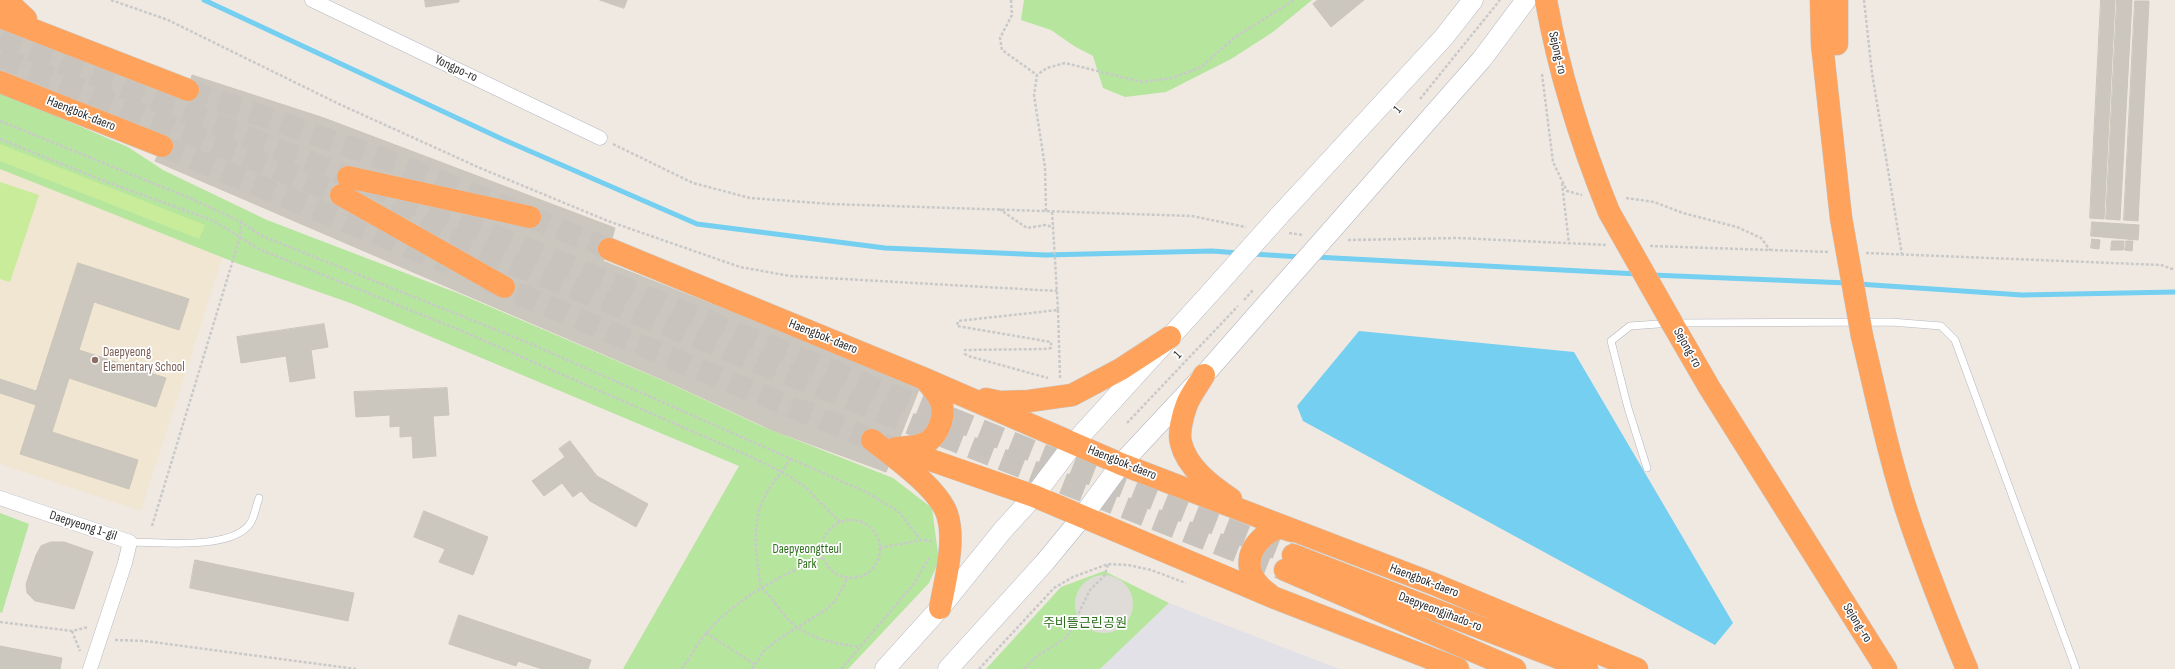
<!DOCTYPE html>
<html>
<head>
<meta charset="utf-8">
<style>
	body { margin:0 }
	canvas { display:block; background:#efe9e1 }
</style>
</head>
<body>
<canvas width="2175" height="669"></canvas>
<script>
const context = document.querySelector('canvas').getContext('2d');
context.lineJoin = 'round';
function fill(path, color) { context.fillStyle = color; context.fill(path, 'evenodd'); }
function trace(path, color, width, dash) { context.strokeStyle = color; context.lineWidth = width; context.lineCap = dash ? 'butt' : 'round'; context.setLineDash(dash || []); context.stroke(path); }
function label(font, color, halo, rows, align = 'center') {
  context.font = font + ' "Sofia Sans Condensed","Noto Sans KR",sans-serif'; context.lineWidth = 3.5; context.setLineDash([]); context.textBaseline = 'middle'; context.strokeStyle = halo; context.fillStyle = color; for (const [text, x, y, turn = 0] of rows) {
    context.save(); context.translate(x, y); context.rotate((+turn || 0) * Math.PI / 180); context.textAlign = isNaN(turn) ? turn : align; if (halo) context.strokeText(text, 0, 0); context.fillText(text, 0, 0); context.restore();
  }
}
const industrial = new Path2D(`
	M1169 603 1339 669H1100Z`);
const education = new Path2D(`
	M0 169 223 256 141 511 0 464Z`);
const green = new Path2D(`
	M1024 0H1312L1273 32 1231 59 1166 92 1125 97 1103 88 1093 56 1074 46 1051 30 1021 20Z
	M0 92 128 147 163 170 267 220 460 294 671 384 761 426 893 478 932 508 939 561 929 583 848 669H623L739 466 353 304 239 264 0 169Z
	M0 513 29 524 2 613 0 612Z
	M1104 571 1169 603 1100 669H986L1061 587Z`);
const pitch = new Path2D(`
	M0 144 205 225 199 239 0 161Z
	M0 182 39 195 10 282 0 279Z`);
const plaza = new Path2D(`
	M1075 604a29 29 0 1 1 58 0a29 29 0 1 1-58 0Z`);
const water = new Path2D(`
	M1359 331 1574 352 1733 623 1715 645 1303 421 1297 406Z`);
const stream = new Path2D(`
	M204 0 502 139 697 224 885 248 1045 255 1212 251 1239 253
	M1253 254 1301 257
	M1315 257 1638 274
	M1652 275 1848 283
	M1858 284 2022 295 2175 292`);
const building = new Path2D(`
	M425 0H459V2L426 7Z
	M600 0H627L624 8Z
	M1318 0H1364L1331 27 1313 4Z
	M2101 0H2115L2104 219 2090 218Z
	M2117 0H2132L2120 220 2106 219Z
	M2135 1H2149L2138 221 2124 220Z
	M0 24 188 90 192 75 324 118 615 228 609 249 603 261 920 387 886 472 772 430 673 384 155 161 162 146 0 73Z
	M2092 222 2139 225 2138 240 2091 236Z
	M2092 239 2100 240 2099 249 2091 248Z
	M2112 241H2124L2123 250H2111Z
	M2126 241H2133L2132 251 2125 250Z
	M78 263 189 299 179 330 94 302 79 350 166 378 156 407 69 378 52 432 138 460 129 489 20 454 36 405 0 393V379L36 391Z
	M324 324 328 347 311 350 315 378 290 382 286 356 241 363 237 337Z
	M447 388 449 415 433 416 436 456 413 458 412 436 400 437V426L390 427V415L356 417 354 392Z
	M570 441 597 476 648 504 636 527 590 501 581 491 573 497 562 483 544 496 532 481 565 457 559 449Z
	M424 511 488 537 473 575 439 562 445 549 414 537Z
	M51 542H64L93 552 74 609 35 601 27 593 26 584 36 555 41 546Z
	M195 560 354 593 348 621 190 588Z
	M459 615 591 660 588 669H542L518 661 516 666 449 644Z
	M0 646 62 658 60 669H0Z`);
const highwayTunnel = new Path2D(`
	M0 38 1293 555
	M0 57 359 202
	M188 90 401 165 609 249
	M162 146 449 264
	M389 214 906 422 1285 570
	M486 280 693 367 891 447`);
const path = new Path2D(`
	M111 0 168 20 339 104 480 168 608 221 740 267 790 276 1057 291
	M1011 0 1012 15 1000 38 1002 50 1037 75
	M1864 0 1872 73 1902 255
	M1542 74 1553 162 1567 191 1582 195
	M1420 99 1500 0
	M0 121 192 199 241 222 262 236 529 343 868 493 899 512 921 540
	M0 139 107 182 214 221 259 249 462 331 749 456 782 472 804 486 840 522
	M613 144 693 183 750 198 831 204 1192 216 1246 227
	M1562 183 1569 244
	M1626 198 1654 202 1683 213 1737 227 1761 238 1770 250
	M999 209 1027 228 1045 225 1053 227 1058 310 958 321 957 326 1051 342V348L1045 349 965 350V354L968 356 1048 378
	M1046 211 1045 167 1034 95 1037 75 1047 68 1065 63 1142 82 1172 78 1201 67 1234 38 1294 0
	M1052 212 1053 227
	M1289 233 1303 235
	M1348 240 1458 238 1607 245
	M1650 246 1829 252
	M1866 253 2161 265 2175 270
	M1058 310 1060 378
	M1127 423 1238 306
	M791 458C784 469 776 478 769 489 749 520 756 554 761 588 772 596 777 607 785 616 805 639 832 643 860 647
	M822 549a29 29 0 1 1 58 0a29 29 0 1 1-58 0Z
	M152 526 240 237 241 222
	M880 548 921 540 932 541
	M0 622 72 631 88 627
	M72 631 80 651
	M706 633 754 664
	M115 640 145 641 356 669
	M682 669C690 657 697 644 706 633 737 598 781 575 823 557
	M752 669 764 651 777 640 827 609 836 600 848 577
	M841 669 913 585 929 558
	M979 669 1054 588 1073 577 1108 564 1128 565 1151 570 1186 583
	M1024 669 1037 656 1067 637 1090 590 1105 575 1108 564`);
const lane = new Path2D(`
	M1647 468 1628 408 1611 341 1630 326 1672 323 1891 322 1941 326 1955 340 2076 669
	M130 542C159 542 234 551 251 522 255 515 256 506 259 498`);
const street = new Path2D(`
	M312 0 600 138
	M0 498 130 542 125 563 90 669`);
const secondary = new Path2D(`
	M1278 217 1444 37 1473 0
	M1330 232 1482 59 1526 0
	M885 669 940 608 1003 530 1034 496 1074 443 1211 292
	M948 669 1045 562 1082 517 1121 464 1204 375 1269 301`);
const highway = new Path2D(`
	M0 0 10 4 26 19
	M1546 0C1559 73 1581 143 1609 212
	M1821 0 1822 44 1841 218
	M0 17 188 90
	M1837 44V0
	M0 82 162 146
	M348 177 530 217
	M341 195 504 287
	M609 249 925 379 1121 464 1434 584 1637 669
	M1672 323 1709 387 1886 669
	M1862 336C1877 399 1890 463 1911 524 1928 573 1947 621 1967 669
	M1204 375C1199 384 1191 394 1187 404 1183 414 1178 433 1181 443 1187 468 1212 486 1231 499
	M986 399 1000 402 1029 401 1072 395 1121 369 1170 337
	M872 440C894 457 938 488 947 514 956 540 945 582 940 608
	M896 448 1034 496 1275 598 1458 669
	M897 448C907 447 916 447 925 443 938 437 946 416 941 402 938 394 930 386 925 379
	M1293 555 1587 669
	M1285 570 1515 669
	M1269 594C1247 579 1242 556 1263 537 1267 534 1274 529 1279 528 1283 528 1288 530 1292 531`);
const pathBridge = new Path2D(`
	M1244 300 1254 289`);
const secondaryBridge = new Path2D(`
	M1211 292 1278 217
	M1269 301 1330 232`);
const highwayBridge = new Path2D(`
	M1609 212 1672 323
	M1841 218 1862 336`);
const markers = [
	[95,360,4,"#8d6e63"]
];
const streetNames = [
	["Sejong-ro",1557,53,77],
	["Yongpo-ro",456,69,25],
	["1",1398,110,-50],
	["Haengbok-daero",81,114,22],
	["Haengbok-daero",823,337,22],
	["Sejong-ro",1687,348,60],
	["1",1178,355,-46],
	["Haengbok-daero",1122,463,22],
	["Daepyeong 1-gil",83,526,18],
	["Haengbok-daero",1424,581,21],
	["Daepyeongjihado-ro",1440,612,21],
	["Sejong-ro",1857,623,58]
];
const educationNames = [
	["Daepyeong",103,353],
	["Elementary School",103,368]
];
const parkNames = [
	["Daepyeongtteul",807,550],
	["Park",807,565],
	["주비뜰근린공원",1085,624]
];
fill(industrial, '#e3e1e8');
fill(education, '#f0e6d1');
fill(green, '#b6e59e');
fill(pitch, '#c9ec9a');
fill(plaza, '#dfdcd8');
fill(water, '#75cff0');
trace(stream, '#75cff0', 5);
fill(building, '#cbc7bf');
trace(building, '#cbc5ba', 1);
trace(highwayTunnel, '#c8c4bd', 22, [22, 11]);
trace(lane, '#b4b7c1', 8);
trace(street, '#b4b7c1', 15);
trace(secondary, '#b4b7c1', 21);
trace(highway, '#c9c9c9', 23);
trace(path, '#c9c9c9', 2.5, [3, 2]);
trace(lane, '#fff', 7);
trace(street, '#fff', 14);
trace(secondary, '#fff', 20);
trace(highway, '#ffa35c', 22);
trace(secondaryBridge, '#b4b7c1', 21, []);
trace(highwayBridge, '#c9c9c9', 23, []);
trace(pathBridge, '#c9c9c9', 2.5, [3, 2]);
trace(secondaryBridge, '#fff', 20);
trace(highwayBridge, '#ffa35c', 22);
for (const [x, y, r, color] of markers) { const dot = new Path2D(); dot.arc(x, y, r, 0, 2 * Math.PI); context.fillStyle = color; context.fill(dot); trace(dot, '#fff', 1.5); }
label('13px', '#2e2e2e', '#fff', streetNames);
label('13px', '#785e54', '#fff', educationNames, 'left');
label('13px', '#2c6e1b', '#fff', parkNames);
</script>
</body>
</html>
